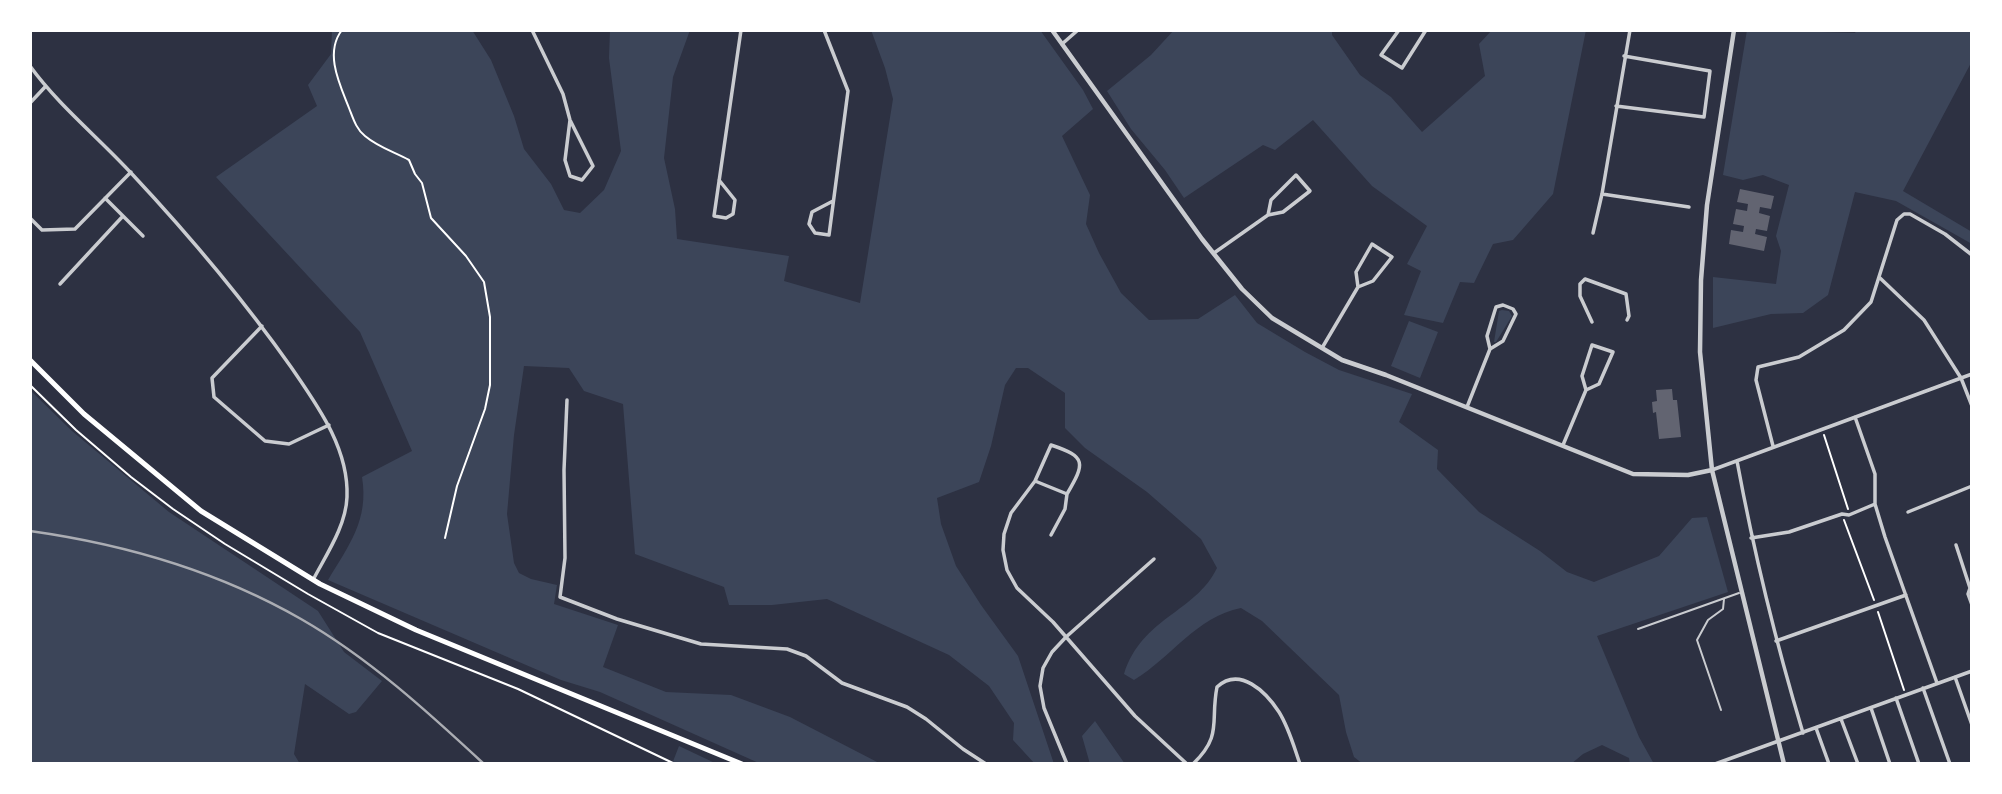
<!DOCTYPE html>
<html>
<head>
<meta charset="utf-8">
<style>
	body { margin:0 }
	#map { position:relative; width:2002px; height:794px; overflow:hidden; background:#2d3142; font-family:"Sofia Sans Condensed",sans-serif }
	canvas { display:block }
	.frame { position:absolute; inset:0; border:32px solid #fff; pointer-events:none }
</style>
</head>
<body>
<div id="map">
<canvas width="2002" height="794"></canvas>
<div class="frame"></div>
</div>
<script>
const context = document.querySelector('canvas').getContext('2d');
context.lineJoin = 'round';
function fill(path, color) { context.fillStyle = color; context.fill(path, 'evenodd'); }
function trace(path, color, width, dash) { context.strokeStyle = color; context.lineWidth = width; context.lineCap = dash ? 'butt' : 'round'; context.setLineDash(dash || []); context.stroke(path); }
const green = new Path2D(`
	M332 30H472L491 60 514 116 524 149 551 184 564 210 580 213 604 190 621 151 609 58 610 30H690L673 77 664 158 675 209 677 239 789 256 784 281 860 303 893 99 885 68 871 30H1040L1083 90 1093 109 1062 136 1090 195 1086 224 1099 253 1121 293 1149 320 1198 319 1235 295 1257 323 1305 352 1339 370 1412 394 1399 422 1438 450 1437 469 1479 512 1540 551 1567 572 1594 582 1659 556 1692 518 1707 517 1728 592 1597 636 1639 737 1654 764H1630L1629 758 1602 745 1583 754 1571 764H1363L1354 757 1346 732 1339 695 1262 621 1241 608C1196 617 1172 657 1134 680L1124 674C1142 617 1195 613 1217 568L1201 539 1147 492 1085 448 1065 428V393L1028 368H1016L1005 385 991 446 979 482 937 498 941 524 956 566 981 605 1018 656 1054 764H1035L1013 740 1014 723 989 686 949 655 827 599 772 605H729L724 587 635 554 623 404 584 391 569 368 524 366 514 435 507 514 514 563 519 573 531 579 557 585 554 604 618 625 603 667 666 692 731 695 790 717 881 764H761L600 692 561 680 328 580C349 545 369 520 362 477L412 451 360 332 216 177 317 106 308 85 331 54Z
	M1174 30H1332V35L1360 75 1391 97 1422 132 1485 76 1479 44 1492 30H1586L1553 194 1513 240 1493 244 1474 283 1460 282 1443 323 1404 315 1421 271 1407 264 1427 226 1372 186 1313 120 1275 150 1263 145 1184 198 1165 170 1131 129 1107 91 1151 55Z
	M1747 30 1855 33 1857 30H1972V61L1903 191 1972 232V244L1896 201 1855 192 1828 295 1803 313 1771 314 1713 328V277L1776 284 1781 251 1776 236 1789 185 1763 175 1743 180 1723 175Z
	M1502 310 1509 311 1512 316 1496 342H1494L1499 311Z
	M1409 321 1438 332 1420 378 1391 366Z
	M30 390 72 431 169 512 318 611 344 652 382 681 356 712 349 714 305 684 294 754 300 764H30Z
	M1095 721 1125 764H1090L1082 736Z
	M679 746 717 764H672Z`);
const building = new Path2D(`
	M1740 189 1774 196 1771 209 1760 207 1759 213 1770 216 1767 231 1756 229 1755 234 1767 237 1764 251 1729 244 1731 230 1743 232 1744 226 1733 224 1736 209 1747 211 1748 204 1737 202Z
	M1672 389 1673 400H1677L1681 437 1659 439 1656 412 1653 413 1652 402 1657 401 1656 390Z`);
const path = new Path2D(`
	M342 30C324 53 340 85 349 108 353 118 356 129 365 136 378 147 394 152 409 160L415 174 422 183 431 218 466 256 484 282 490 317V385L485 409 457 486 445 538
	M30 385 76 430 131 477 173 509 225 544 308 594 378 633 518 689 675 764
	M1824 435 1848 509
	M1844 520 1874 600
	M1878 612 1904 690`);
const service = new Path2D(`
	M1638 629 1739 593
	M1721 710 1697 640 1708 620 1723 609 1724 599`);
const minor = new Path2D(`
	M532 30 563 94 570 120 593 166 582 180 570 176 565 160 570 120
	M824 30 848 91 829 235 815 233 809 224 812 212 833 201
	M1399 30 1381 55 1402 68 1426 30
	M1062 44 1078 30
	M30 66C59 106 98 137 132 174 189 235 243 299 291 367 317 405 349 448 347 497 346 526 326 555 313 580
	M30 103 45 87
	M1616 106 1704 117 1710 71 1624 56
	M719 180 735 200 733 214 726 218 714 216 741 30
	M1602 194 1689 207
	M105 198 143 236
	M30 218 42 230 75 229 131 172
	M1593 233 1602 194 1630 30
	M1214 253 1268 215 1271 200 1296 175 1310 191 1283 212 1268 215
	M1880 278 1924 320 1961 378 1972 406
	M60 284 123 216
	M1592 322 1580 296V284L1585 279 1626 294 1629 316 1627 320
	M262 326 212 378 214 397 265 441 289 444 329 425
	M1322 348 1358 287 1356 272 1372 244 1392 257 1373 281 1358 287
	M567 400 564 470 565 558 560 597 617 619 701 644 787 649 806 656 842 683 907 707 926 719 963 749 986 764
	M1467 407 1490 349 1487 336 1496 307 1503 305 1513 309 1516 314 1503 341 1490 349
	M1855 417 1875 474V504L1885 537 1937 683
	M1563 445 1586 390 1582 376 1592 345 1613 352 1599 384 1586 390
	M1773 446 1756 380 1758 367 1799 357 1844 330 1871 302 1897 220 1904 214H1910L1945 234 1972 255
	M1737 461C1754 553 1776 643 1803 733
	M1712 470 1972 374
	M1035 481 1067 494C1085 463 1087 457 1051 445L1035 481 1011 513 1004 534 1003 550 1007 570 1017 588 1053 622 1135 716 1187 764
	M1908 512 1972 486
	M1051 535 1065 509 1067 494
	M1751 538 1789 532 1842 514 1849 515 1875 504
	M1956 545 1970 588 1968 594 1972 605
	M1776 641 1906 595
	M1955 677 1972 725
	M1923 688 1950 764
	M1896 698 1919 764
	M1871 708 1890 764
	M1841 719 1858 764
	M1816 728 1829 764
	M1067 764 1044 708 1040 686 1043 668 1052 652 1066 637 1154 559
	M1193 764C1223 735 1210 722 1217 687 1240 666 1266 692 1279 712 1289 728 1294 747 1300 764
	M1715 764 1972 671`);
const tertiary = new Path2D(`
	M1052 30 1202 239 1242 289 1272 318 1342 360 1386 375 1633 474 1688 475 1712 470
	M1734 30 1707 205 1701 280 1700 352 1712 470 1784 764`);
const secondary = new Path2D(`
	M30 360 84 414 201 511 320 584 416 630 742 764`);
const rail = new Path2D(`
	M30 531C123 544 219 572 301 619 369 658 428 712 484 764`);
fill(green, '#3c4559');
fill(building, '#626471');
trace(path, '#fff', 2);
trace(service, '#caccd0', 2);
trace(minor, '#caccd0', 3.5);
trace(tertiary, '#caccd0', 4.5);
trace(secondary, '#fff', 5);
trace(rail, '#abadb3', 2.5);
</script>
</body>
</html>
